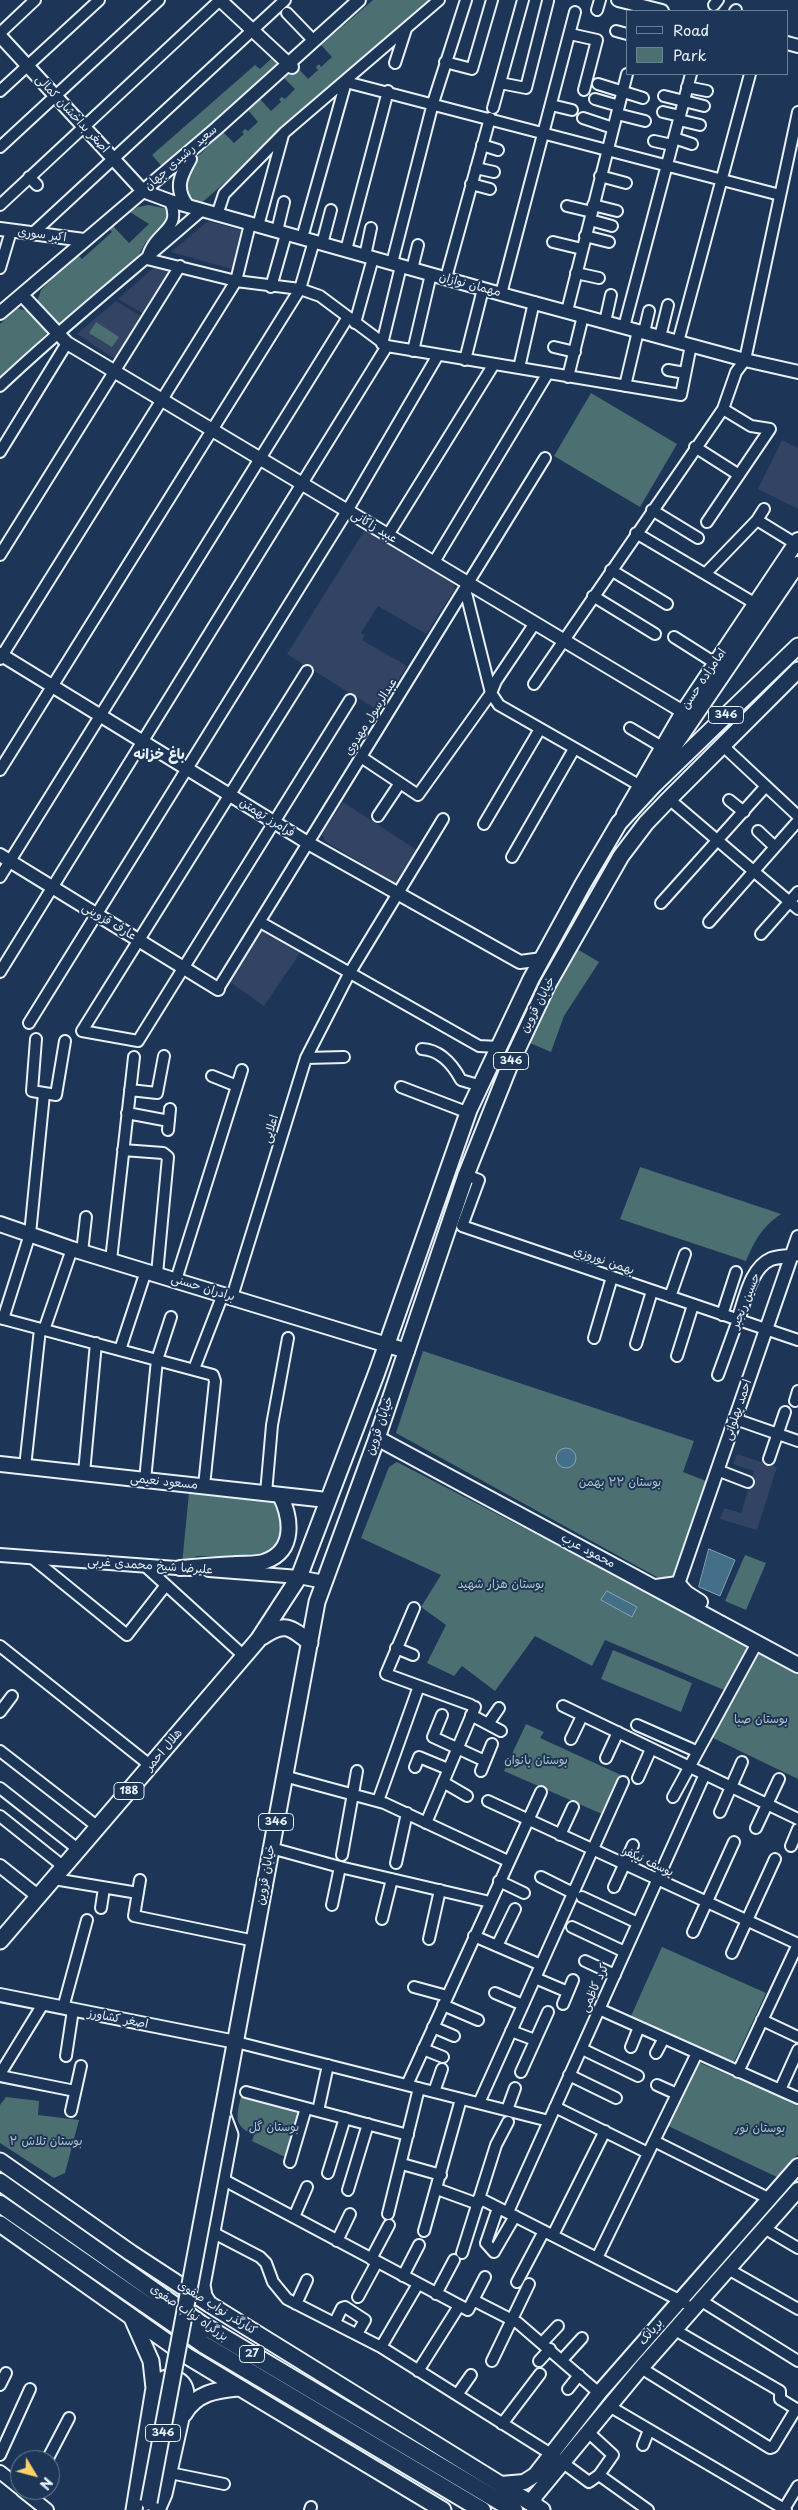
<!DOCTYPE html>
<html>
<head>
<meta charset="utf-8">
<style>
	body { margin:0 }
	#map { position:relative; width:798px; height:2510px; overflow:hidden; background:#1d3557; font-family:"Playpen Sans",sans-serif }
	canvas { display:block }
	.legend { position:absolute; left:626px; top:10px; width:162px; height:65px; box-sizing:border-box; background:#1d3557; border:1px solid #6e8097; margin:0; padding:6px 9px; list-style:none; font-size:15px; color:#e8f1f8 }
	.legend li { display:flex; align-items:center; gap:10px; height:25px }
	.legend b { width:25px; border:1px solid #6e8097 }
	.north { position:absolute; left:10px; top:2450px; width:50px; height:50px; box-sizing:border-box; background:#1d3557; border:1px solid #6e8097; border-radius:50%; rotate:127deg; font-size:14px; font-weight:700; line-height:20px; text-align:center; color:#e8f1f8 }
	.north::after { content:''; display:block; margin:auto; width:18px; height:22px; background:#ffd166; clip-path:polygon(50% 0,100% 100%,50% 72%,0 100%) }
</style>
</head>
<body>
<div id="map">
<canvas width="798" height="2510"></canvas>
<ul class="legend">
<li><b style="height:6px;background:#1d3557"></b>Road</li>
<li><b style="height:14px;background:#4c6f71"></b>Park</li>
</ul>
<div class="north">N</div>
</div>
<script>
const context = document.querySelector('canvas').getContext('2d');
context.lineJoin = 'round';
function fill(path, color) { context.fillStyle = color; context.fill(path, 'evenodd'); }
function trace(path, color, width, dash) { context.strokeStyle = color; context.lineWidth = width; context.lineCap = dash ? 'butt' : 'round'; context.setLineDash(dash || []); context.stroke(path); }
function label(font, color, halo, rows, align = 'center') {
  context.font = font + ' "Playpen Sans","Playpen Sans Arabic",sans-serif'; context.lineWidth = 4; context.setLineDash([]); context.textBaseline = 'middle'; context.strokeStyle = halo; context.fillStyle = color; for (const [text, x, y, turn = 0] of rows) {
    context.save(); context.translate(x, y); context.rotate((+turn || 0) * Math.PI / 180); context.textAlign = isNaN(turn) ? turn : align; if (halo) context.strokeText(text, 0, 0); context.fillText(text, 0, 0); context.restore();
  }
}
const built = new Path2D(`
	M208 221 244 231 235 270 171 252Z
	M158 264 170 270 144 314 118 299Z
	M116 301 141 316 115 359 77 334Z
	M782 440 798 448V509L758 489Z
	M366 528 453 581 455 589 426 634 378 606 361 633 365 635 362 640 407 666 379 711 287 654Z
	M343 802 420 852 399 886 325 841 322 834Z
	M261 931 300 953 264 1006 230 982Z
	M737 1454 777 1467 757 1530 720 1519 724 1508 741 1513 754 1471 733 1464Z`);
const green = new Path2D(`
	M373 0H434L198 206 192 203 183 185 197 157 223 132 234 143 244 134 242 132 245 129 248 131 258 122 248 110 260 99 271 111 281 102 279 99 282 97 285 99 295 89 284 78 297 67 308 79 318 70 316 67 319 64 321 67 332 57 321 45Z
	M273 57 279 65 165 170 152 155 255 65 260 69Z
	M148 205 169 209 167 224 145 243 138 257 64 322 53 324 37 302 41 290 77 254 82 259 112 232 108 227 113 226 129 243 149 224 130 212 138 207Z
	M17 308 30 312 47 333 0 379V324Z
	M96 322 119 337 112 347 89 333Z
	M591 393 677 444 640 507 554 456Z
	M577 949 599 962 564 1016 551 1052 530 1043 544 1007Z
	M640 1167 781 1214C762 1227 755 1240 746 1261L620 1219Z
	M423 1351 694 1441 683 1472 706 1481 672 1578 664 1581 396 1433Z
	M397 1462 749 1645 724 1690 605 1640 592 1666 535 1636 495 1691 462 1666 454 1676 427 1663 446 1625 421 1607 441 1575 361 1538 389 1467Z
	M189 1493C214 1495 261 1493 282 1507L283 1541 265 1558 197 1556 182 1564Z
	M745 1555 766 1563 746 1610 725 1601Z
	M613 1650 692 1683 681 1712 601 1679Z
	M759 1650 798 1672V1779L709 1736Z
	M526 1724 544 1732 540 1738 621 1775 602 1814 504 1771Z
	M662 1947 766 1993 734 2062 631 2016Z
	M698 2062 798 2105V2154L777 2177 668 2126Z
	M241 2096 301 2112 287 2158 252 2141 254 2135C232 2125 237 2116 241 2096Z
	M6 2097 39 2101 38 2115 79 2120 65 2173 54 2178 0 2143V2105Z`);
const water = new Path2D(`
	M556 1458a10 10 0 1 1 20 0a10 10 0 1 1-20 0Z
	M709 1549 735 1560 720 1596 699 1587Z
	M607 1591 637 1607 632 1617 601 1600Z`);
const minor = new Path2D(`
	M714 5 718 0
	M597 10 600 0
	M735 11 736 10
	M287 13 314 41
	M616 31 627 34
	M0 33 35 0
	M570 34 597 40 584 90
	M445 62 472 69 492 0
	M395 63 406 29
	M500 83 526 88 548 1
	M598 84 643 98
	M687 87 707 91
	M0 91 99 0
	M664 96 704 106
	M595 99 619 106
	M551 105 572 110
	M493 108 523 0
	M663 112 680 116
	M617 114 645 121
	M583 118 613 128
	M679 120 700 125
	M674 138 692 144
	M654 141 672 145
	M482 145 498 150
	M0 147 159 0
	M476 168 494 172
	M600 176 626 183
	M29 177 37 185
	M471 184 490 189
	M0 205 220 0
	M593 205 617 211
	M567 206 592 212
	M217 215 224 194 285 132 439 0
	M590 220 612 226
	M258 226 283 135
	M277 231 284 202
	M304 231 346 82 780 195
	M32 234 285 0
	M585 236 609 242
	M553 242 582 249
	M322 244 331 210
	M346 250 388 91
	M365 256 371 228
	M147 259 236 281 300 289 320 296 387 346 681 395 691 345
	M147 259C154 230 183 231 170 201
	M392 263 433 103 466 0
	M0 268 11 231
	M412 269 418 245
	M576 273 599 278
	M446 278 490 118
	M271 287 286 234
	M501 294 575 12
	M567 311 627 74
	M605 322 611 295
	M355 323 373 258
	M624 327 691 74
	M644 332 649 311
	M660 337 668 305
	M678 342 750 74
	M382 344 401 266
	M554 347 575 352
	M413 351 431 274
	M465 360 483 289
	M519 368 534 302
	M668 370 685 373
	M568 377 583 316
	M0 386C65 324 135 269 202 210
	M625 386 638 331
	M695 447 739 475
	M0 452 67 343
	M652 510 698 538
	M757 520 796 544
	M707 522 770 429 751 426 723 409
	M636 533 761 607
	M388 535 494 364
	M0 555 180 266
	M434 562 548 373
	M611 570 667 604
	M706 573 757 520 764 509
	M465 589 491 693 499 705 639 785
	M593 596 655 634
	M674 637 715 663
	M0 659 236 281 250 224
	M307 671 82 1031 138 1041 350 700
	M534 684 723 409 736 372 745 360 798 112
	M630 728 662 747
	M722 745 798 816
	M361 757 418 795 491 693 496 681 535 623
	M0 770 300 289 314 241
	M669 799 798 909
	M729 800 744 812
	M378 816 400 783
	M484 824 540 729
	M758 831 775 847
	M512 857 574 749
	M0 877 348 317
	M661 903 766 786
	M260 922 479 1046 499 1047
	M709 922 798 821
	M761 934 798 892
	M0 972 387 346
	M218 989 545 458
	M29 1023 347 511 438 355
	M36 1039 32 1091 56 1095 65 1041
	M422 1049C441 1050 453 1065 461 1080L481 1086
	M306 1058 344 1057
	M212 1076 237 1086
	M401 1087 469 1113
	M130 1090 157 1093 164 1056
	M127 1113 169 1121
	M168 1130 170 1109
	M123 1150 163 1153 168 1157 157 1274
	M466 1175 479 1180 462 1226 798 1340
	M82 1252 86 1217
	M111 1260 134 1057
	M176 1280 242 1070
	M232 1297 306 1058 349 974 443 819
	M670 1297 685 1254
	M722 1315 736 1272
	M0 1318 213 1375 215 1381 204 1486
	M3 1319 30 1234 44 1094
	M44 1330 72 1249
	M594 1338 612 1277
	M636 1344 652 1291
	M120 1350 146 1271
	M677 1356 693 1305
	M194 1369 223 1294
	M718 1375 738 1320
	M795 1401 798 1391
	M735 1419 798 1441
	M769 1459 785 1412
	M25 1467 40 1329
	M717 1470 748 1482
	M84 1473 96 1343
	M145 1480 157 1360 171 1317
	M266 1493 272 1425 288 1338
	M31 1557 127 1635 166 1585
	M144 1565 244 1656
	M414 1608 386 1674 471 1705
	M0 1646 151 1766
	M396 1648 413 1655
	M563 1706 798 1819
	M0 1712 12 1696
	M442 1715 433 1737 485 1761
	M471 1715 501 1731
	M488 1724 499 1708
	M637 1725 696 1751
	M571 1739 582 1716
	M0 1751 98 1827
	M606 1758 618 1732
	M415 1767 419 1757 448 1769
	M481 1771 492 1744
	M284 1776 384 1803 508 1861
	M638 1778 651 1749
	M443 1782 467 1796
	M0 1788 79 1850
	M673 1797 757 1643
	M378 1801 419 1686
	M488 1801 798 1944
	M720 1812 742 1762
	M0 1816 64 1867
	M426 1823 475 1707
	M756 1828 779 1779
	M560 1835 573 1807
	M791 1846 798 1829
	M271 1848 340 1867 490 1902
	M342 1855 357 1771
	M396 1863 407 1813
	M541 1877 573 1893
	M54 1879 138 1893
	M140 1880 134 1916 255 1941
	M499 1881 524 1893
	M614 1887 633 1845
	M582 1897 638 1923
	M332 1905 340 1867
	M101 1908 104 1888
	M382 1919 392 1879
	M572 1927 625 1952
	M693 1932 734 1842
	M474 1936 541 1965
	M429 1939 440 1890
	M497 1946 515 1909
	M732 1953 775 1859
	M585 1961 615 1975
	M535 1978 568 1992
	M414 1987 447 1996
	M495 1993 523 2005
	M563 2004 573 1980
	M443 2005 478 2020
	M63 2008 87 1920
	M599 2009 798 2098
	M762 2020 798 2037
	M433 2027 454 2036
	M511 2031 535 2040
	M236 2042 549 2121
	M631 2047 639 2027
	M423 2049 443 2057
	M582 2049 638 2076
	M656 2053 664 2038
	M66 2056 73 2010
	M521 2072 548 2012
	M738 2072 798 1944
	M0 2074 43 2004
	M569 2075 616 2098
	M0 2076 75 2091
	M407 2085 541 1792
	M657 2085 677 2094
	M780 2090 798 2050
	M246 2092 408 2135
	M434 2092 442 2069
	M479 2103 623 1782
	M555 2107 648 2153
	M507 2110 515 2088
	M71 2111 81 2066
	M318 2111 328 2065
	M654 2141 770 2199
	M290 2162 306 2108
	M402 2164 441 2175
	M328 2173 345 2118
	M222 2179 468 2310 485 2277
	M437 2189 478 2204
	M348 2190 368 2124
	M479 2198 685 2303
	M498 2208 486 2243 494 2252 515 2216
	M508 2212 705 1774
	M388 2214 419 2088
	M294 2217 307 2187
	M764 2228 798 2248
	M424 2231 461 2099
	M212 2232 260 2257 266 2263 273 2282 287 2299 381 2347 551 2454 589 2482 599 2475 613 2455 588 2432
	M553 2235 605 2131
	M337 2241 350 2214
	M462 2253 496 2145 508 2122
	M597 2258 697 2053
	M371 2259 389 2225
	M728 2269 798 2309
	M403 2276 419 2245
	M517 2282 544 2231
	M436 2294 454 2260
	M358 2297 377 2262
	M473 2300 518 2323 599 2393
	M700 2300 798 2361
	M296 2304 307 2280
	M335 2322 342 2308 345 2307 365 2320 357 2334
	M675 2330 780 2391V2399L798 2410
	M542 2343 558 2326
	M381 2347 418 2284
	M562 2360 582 2338
	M492 2361 529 2284
	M539 2361 550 2349
	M641 2368 770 2448 773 2447 796 2409
	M418 2371 459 2306
	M0 2385 6 2373
	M568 2389 579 2375
	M457 2395 471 2375
	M609 2406 786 2510
	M502 2424 540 2374
	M643 2445 649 2430
	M0 2455 30 2389
	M47 2460 69 2418
	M170 2473 224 2484
	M599 2475 648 2510
	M784 2509 798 2486
	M310 2510 311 2507`);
const tertiary = new Path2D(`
	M220 0 292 67
	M618 0 662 11
	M0 36 143 191 170 201 501 294 745 360 798 372
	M787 43 798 46
	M187 205C174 188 181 175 190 159
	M0 229 84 240
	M22 295 67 343 690 716
	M0 313 217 128 359 0
	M0 654 308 843 520 962 542 959
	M0 855 218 989
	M738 1320C745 1301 750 1268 771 1259 780 1256 789 1257 798 1254
	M0 1555 190 1569
	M209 1570 299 1577 324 1582
	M678 1584 798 1237
	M0 1866 39 1897
	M0 1995 236 2042
	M0 2472 20 2488
	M22 2490 47 2510`);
const secondary = new Path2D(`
	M655 782 669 754 798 564
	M624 814 683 712 798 540
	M0 1224 72 1249 407 1351
	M377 1438 798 1665
	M0 1464 327 1500
	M180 1568C198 1566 217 1565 235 1564 245 1563 256 1565 266 1561 296 1550 291 1517 280 1495
	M656 1587 678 1584 686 1593 700 1602
	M501 2484 524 2482 535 2475 599 2393 798 2166
	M536 2506 534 2502 535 2496 641 2368 798 2190`);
const primary = new Path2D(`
	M262 1637C284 1621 291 1627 310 1643
	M0 1941 258 1640 299 1577 377 1372 469 1110 531 979 583 884 619 823 654 785 798 646
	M0 2161 131 2253 209 2304 542 2510
	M0 2224 187 2356 443 2510
	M209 2304 204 2296 202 2285 230 2135 222 2114 317 1602 377 1438 466 1175 509 1067 548 984 621 856 646 823 669 799 798 670
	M132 2318 151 2361 154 2388 134 2510
	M184 2414C196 2393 216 2390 238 2388
	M157 2510 164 2494 186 2396C186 2381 173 2373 160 2381`);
const trunk = new Path2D(`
	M0 2182 201 2324 514 2510
	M0 2204 203 2344 482 2510`);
const primaryBridge = new Path2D(`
	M149 2502 222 2114`);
const shields = [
	[726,715,35],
	[511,1061,35],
	[129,1791,30],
	[276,1822,35],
	[252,2354,25],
	[163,2433,35]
];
const shieldNames = [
	["346",726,715],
	["346",511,1061],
	["188",129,1791],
	["346",276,1822],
	["27",252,2354],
	["346",163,2433]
];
const streetNames = [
	["اصغر بداخشان کمالی",72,114,47],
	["سعید رشیدی جهان",181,158,-41],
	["اکبر سوری",42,235,7],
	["مهمان نوازان",470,285,15],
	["عبید زاکانی",374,527,31],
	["امامزاده حسن",704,679,-56],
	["عبدالرسول مهدوی",371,717,-58],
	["فرامرز تهمتن",267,818,32],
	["عارف قزوینی",109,922,31],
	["خیابان قزوین",538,1005,-63],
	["اعلایی",271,1129,-73],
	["بهمن نوروزی",604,1261,19],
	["برادران حسنی",203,1288,17],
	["حسین رنجبر",746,1301,-68],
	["احمد پهلوانی",738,1410,-71],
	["خیابان قزوین",380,1426,-71],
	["مسعود نعیمی",164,1482,6],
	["محمود عرب",588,1551,28],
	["علیرضا شیخ محمدی غربی",150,1566,4],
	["هلال احمر",164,1750,-50],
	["یوسف نیکفر",648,1862,25],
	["خیابان قزوین",266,1875,-80],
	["کرد کاظمی",595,1988,-66],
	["اصغر کشاورز",118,2019,11],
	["کنارگذر نواب صفوی",217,2308,32],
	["بزرگراه نواب صفوی",189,2313,34],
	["بریانک",651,2332,-49]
];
const parkNames = [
	["بوستان ۲۲ بهمن",620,1483],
	["بوستان هزار شهید",501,1585],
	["بوستان صبا",761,1720],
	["بوستان بانوان",536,1761],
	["بوستان گل",274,2128],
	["بوستان نور",760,2129],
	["بوستان تلاش ۲",46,2142]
];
const neighbourhoodNames = [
	["باغ خزانه",159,755]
];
fill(built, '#334364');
fill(green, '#4c6f71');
fill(water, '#446f89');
trace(water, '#86a3b5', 1);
trace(minor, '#e8f1f8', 14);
trace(tertiary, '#e8f1f8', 16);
trace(secondary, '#e8f1f8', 18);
trace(primary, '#e8f1f8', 19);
trace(trunk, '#e8f1f8', 20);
trace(minor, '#1d3557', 10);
trace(tertiary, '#1d3557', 12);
trace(secondary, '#1d3557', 14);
trace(primary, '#1d3557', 15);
trace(trunk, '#1d3557', 16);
trace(primaryBridge, '#e8f1f8', 19, []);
trace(primaryBridge, '#1d3557', 15);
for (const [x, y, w] of shields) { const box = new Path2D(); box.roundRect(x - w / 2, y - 8.5, w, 17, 4); context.fillStyle = '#1d3557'; context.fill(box); trace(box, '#e8f1f8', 1); }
label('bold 11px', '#e8f1f8', null, shieldNames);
label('12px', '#e8f1f8', '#1d3557', streetNames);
label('12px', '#b1c4c9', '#1d3557', parkNames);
label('bold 14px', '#e8f1f8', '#1d3557', neighbourhoodNames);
</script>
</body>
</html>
